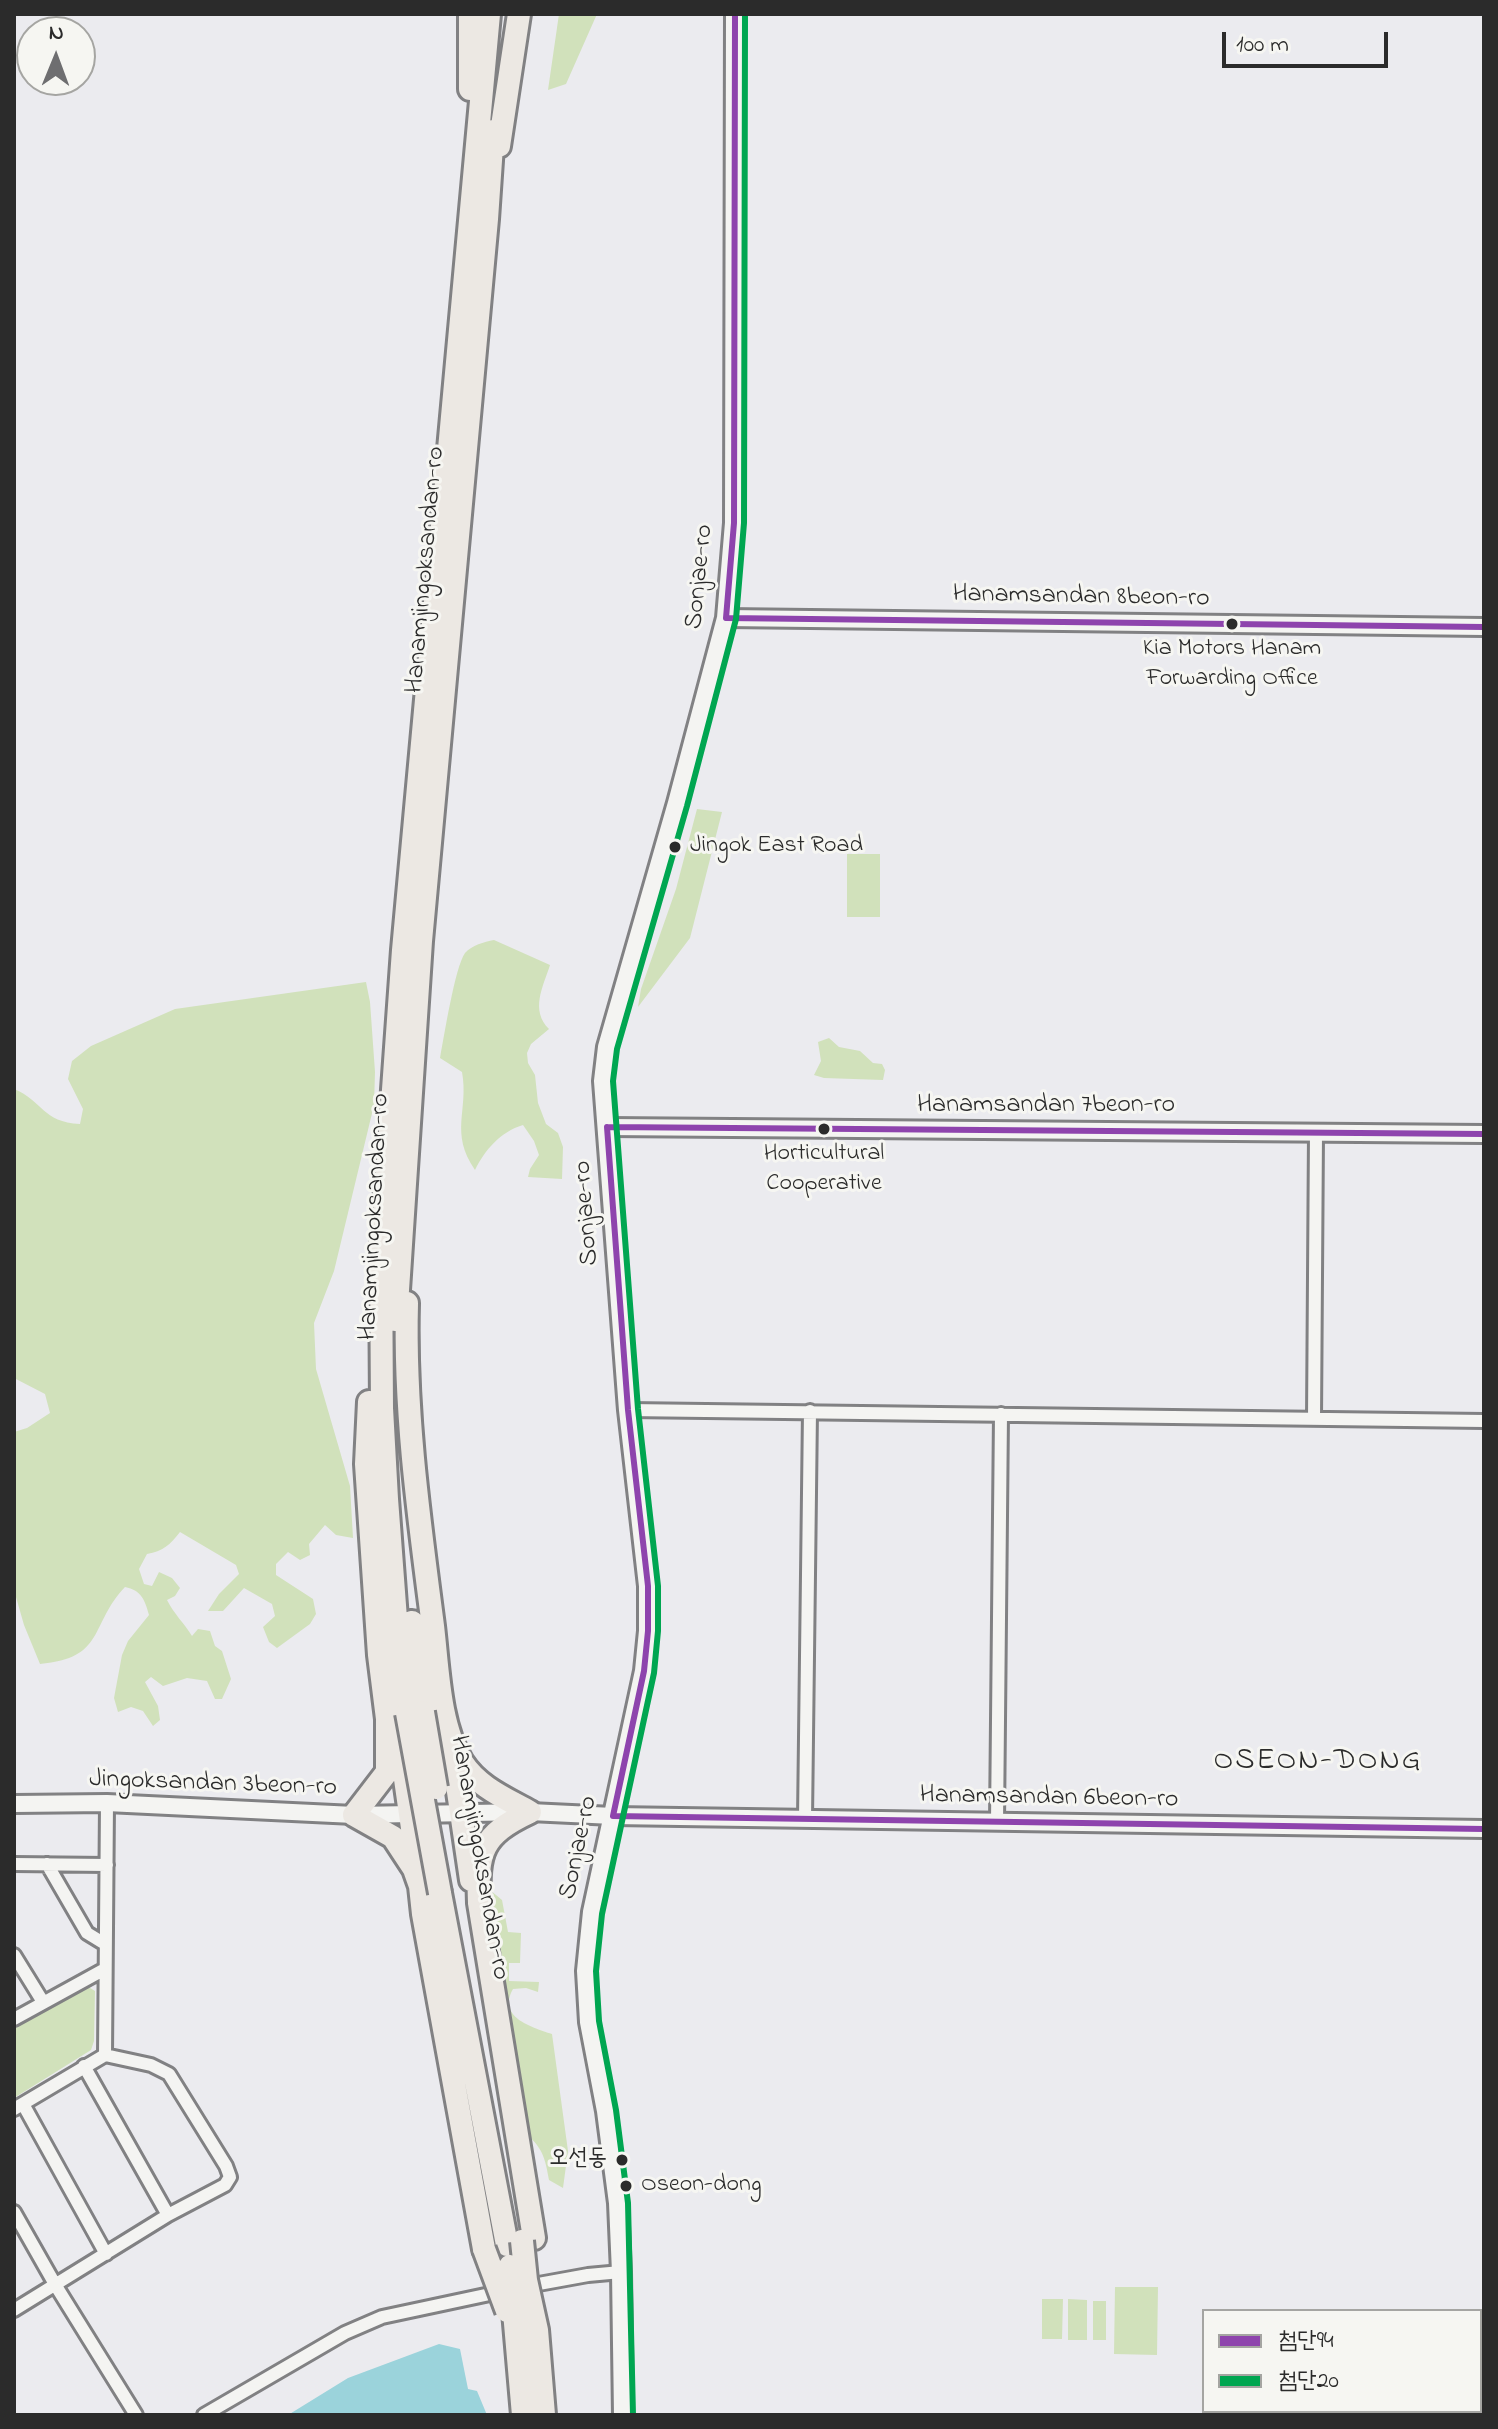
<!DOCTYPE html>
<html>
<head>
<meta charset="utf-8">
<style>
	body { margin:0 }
	#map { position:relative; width:1498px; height:2429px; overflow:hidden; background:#ebebef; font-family:"Indie Flower","Poor Story",sans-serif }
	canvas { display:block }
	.frame { position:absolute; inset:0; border:16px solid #2b2b2b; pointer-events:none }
	.legend { position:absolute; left:1202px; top:2309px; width:280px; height:104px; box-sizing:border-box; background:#f6f6f2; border:2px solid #a5a5a2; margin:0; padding:10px 14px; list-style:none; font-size:24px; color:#2b2b2b }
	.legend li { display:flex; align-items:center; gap:16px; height:40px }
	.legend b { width:40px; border:2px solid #a5a5a2 }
	.north { position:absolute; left:16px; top:16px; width:80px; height:80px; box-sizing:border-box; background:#f6f6f2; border:2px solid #a5a5a2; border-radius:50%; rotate:1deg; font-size:22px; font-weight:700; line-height:32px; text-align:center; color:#2b2b2b }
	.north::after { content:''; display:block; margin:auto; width:28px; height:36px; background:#6e6e70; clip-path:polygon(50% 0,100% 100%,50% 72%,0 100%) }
	.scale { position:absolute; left:1222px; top:32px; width:166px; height:36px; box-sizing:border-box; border:4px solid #2b2b2b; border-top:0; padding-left:10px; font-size:24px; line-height:28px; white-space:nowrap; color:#2b2b2b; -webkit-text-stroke:6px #f6f6f2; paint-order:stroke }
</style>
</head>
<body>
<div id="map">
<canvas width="1498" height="2429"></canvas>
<div class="frame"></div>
<ul class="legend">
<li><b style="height:10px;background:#8e44ad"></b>첨단94</li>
<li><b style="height:10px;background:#00a651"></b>첨단20</li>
</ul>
<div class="north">N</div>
<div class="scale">100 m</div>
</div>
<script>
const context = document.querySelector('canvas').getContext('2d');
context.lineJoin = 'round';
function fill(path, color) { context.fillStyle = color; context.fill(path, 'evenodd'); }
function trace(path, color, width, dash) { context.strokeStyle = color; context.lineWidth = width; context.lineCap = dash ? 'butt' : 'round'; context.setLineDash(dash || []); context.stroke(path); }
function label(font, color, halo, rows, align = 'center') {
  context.font = font + ' "Indie Flower","Poor Story",sans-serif'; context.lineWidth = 6; context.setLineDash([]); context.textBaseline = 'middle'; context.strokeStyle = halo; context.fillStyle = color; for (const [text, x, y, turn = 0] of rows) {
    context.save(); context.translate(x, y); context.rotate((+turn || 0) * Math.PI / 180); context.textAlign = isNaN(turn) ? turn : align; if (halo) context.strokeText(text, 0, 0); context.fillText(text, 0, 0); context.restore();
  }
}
const green = new Path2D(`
	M559 14H597L566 84 548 90Z
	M697 809 722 812 690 938 638 1007 641 989 676 889Z
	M847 854H880V917H847Z
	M494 940 550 965C543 987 530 1010 549 1029L531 1044 527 1053 528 1063 535 1075 538 1103 546 1124 558 1133 563 1147 562 1179 528 1177 530 1169 539 1155 534 1141 523 1125C500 1132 485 1150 475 1170 449 1132 469 1111 462 1072L440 1058C444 1037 455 967 465 953 472 945 484 942 494 940Z
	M366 982 370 1002 375 1072 374 1105 334 1271 314 1323 316 1369 350 1486 353 1538 336 1535 325 1525 309 1544 310 1555 300 1560 288 1552 276 1564V1575L313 1599 316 1614 310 1624 277 1648 269 1642 263 1627 275 1616 272 1604 244 1588 223 1611H208L219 1594 239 1574 236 1565 180 1532C170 1545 163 1551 147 1554L139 1569 144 1584 152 1586 159 1572 172 1578 180 1588 175 1596 167 1600C174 1614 184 1623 192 1636L198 1629 210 1631 215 1646 222 1651 231 1679 222 1699H215L207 1681 187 1678 163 1686 151 1677 145 1682 158 1706 160 1720 153 1726 143 1711 131 1707 118 1712 114 1698 122 1655 128 1641 149 1615C145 1600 141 1590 125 1587 89 1625 106 1658 40 1664L24 1625 14 1590V1432L27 1428 50 1413 45 1394 14 1378V1089C43 1101 42 1122 80 1124L83 1109 68 1079 72 1061 91 1046 175 1009Z
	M829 1038 839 1047 860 1051 873 1063 882 1064 885 1070 883 1080 824 1078 814 1075 821 1061 818 1042Z
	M490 1890 502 1900 508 1932 521 1933 520 1963H509V1981L539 1982 538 1992 526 1988 513 1989C497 2017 531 2027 552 2034L568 2151 563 2188 549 2180C545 2156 542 2147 523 2131L487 1899Z
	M85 1985 95 1991 94 2041 91 2050 14 2098V2029Z
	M1115 2287H1158L1157 2355 1114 2354Z
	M1042 2299H1063L1062 2339H1042Z
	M1068 2299 1087 2300V2340H1068Z
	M1093 2301H1106V2340H1093Z`);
const water = new Path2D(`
	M439 2344 460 2349 468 2389 477 2391 487 2415H288L348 2378Z`);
const minor = new Path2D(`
	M628 1410 1484 1421
	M1314 1419 1316 1133
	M805 1819 810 1411
	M997 1822 1001 1414
	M14 1864 107 1865
	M47 1864 87 1933 105 1944
	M14 1955 43 2002
	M14 2019 105 1969
	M105 2055 107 1803
	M84 2066 168 2215
	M23 2104 106 2254
	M14 2109 105 2055 151 2065 169 2074 226 2166 230 2177 225 2185 168 2215 14 2310
	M14 2212 56 2286 136 2415
	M522 2287 588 2275 621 2272
	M204 2415 345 2333 382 2317 504 2291`);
const tertiary = new Path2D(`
	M726 618 1484 627
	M607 1127 1484 1134
	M14 1804 107 1803 354 1815 530 1812 613 1816 1484 1829`);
const secondary = new Path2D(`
	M623 2415 621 2272 618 2203 606 2111 589 2022 586 1971 592 1912 644 1671 648 1631V1586L628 1410 603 1081 607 1047 677 803 726 618 734 523 735 14`);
const trunk = new Path2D(`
	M470 89V14
	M499 146 519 14
	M407 1303C404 1411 419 1519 433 1626 438 1668 439 1726 462 1762 478 1787 505 1798 530 1812
	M396 1320 421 941 487 219 493 131
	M369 1402 366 1464 379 1655 387 1719V1772L354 1815 393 1837 414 1869 420 1886 423 1914 484 2249
	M412 1622 423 1712
	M407 1713 397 1632 387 1499 382 1408 381 1257 403 950 489 14
	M393 1739 405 1779 418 1870
	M452 1751 471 1880
	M530 1812C481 1835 477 1852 479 1903L534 2238
	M440 1893 507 2245`);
const trunkBridge = new Path2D(`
	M423 1712 436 1788
	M407 1713 440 1893
	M522 2241 526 2280 537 2330 544 2415
	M484 2249 507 2311
	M510 2266 523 2415`);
const bus1 = new Path2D(`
	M726 618 1484 627
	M726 618 734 523 735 14
	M607 1127 1484 1134
	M607 1127 628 1410 648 1586V1631L644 1671 613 1816
	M613 1816 1484 1829`);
const bus2 = new Path2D(`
	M633 2415 628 2203 616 2110 599 2021 596 1971 602 1914 654 1673 658 1631V1586L638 1409 613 1081 617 1049 687 806 736 619 744 523 745 14`);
const markers = [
	[1232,624,7,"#2b2b2b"],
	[675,847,7,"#2b2b2b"],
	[824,1129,7,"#2b2b2b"],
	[622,2160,7,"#2b2b2b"],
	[626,2186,7,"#2b2b2b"]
];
const busNames = [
	["Kia Motors Hanam",1232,650],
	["Forwarding Office",1232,680],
	["Jingok East Road",690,847,"left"],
	["Horticultural",824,1155],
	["Cooperative",824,1185],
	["오선동",607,2160,"right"],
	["Oseon-dong",641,2186,"left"]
];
const streetNames = [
	["Hanamjingoksandan-ro",427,570,-85],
	["Sonjae-ro",701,577,-84],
	["Hanamsandan 8beon-ro",1081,598,1],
	["Hanamsandan 7beon-ro",1046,1107],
	["Sonjae-ro",588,1213,-94],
	["Hanamjingoksandan-ro",376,1217,-87],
	["Jingoksandan 3beon-ro",213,1785,2],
	["Hanamsandan 6beon-ro",1049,1799,1],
	["Sonjae-ro",580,1848,-78],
	["Hanamjingoksandan-ro",478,1858,80]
];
const quarterNames = [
	["OSEON-DONG",1318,1763]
];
fill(green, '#d1e1bb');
fill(water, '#9bd3db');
trace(minor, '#818183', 18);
trace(tertiary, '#818183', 22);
trace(secondary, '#818183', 24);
trace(trunk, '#818183', 28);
trace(minor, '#f4f4f2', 12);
trace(tertiary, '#f4f4f2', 16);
trace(secondary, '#f4f4f2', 18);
trace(trunk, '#ece8e3', 22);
trace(trunkBridge, '#818183', 28, []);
trace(trunkBridge, '#ece8e3', 22);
trace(bus1, '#8e44ad', 6);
trace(bus2, '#00a651', 6);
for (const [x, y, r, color] of markers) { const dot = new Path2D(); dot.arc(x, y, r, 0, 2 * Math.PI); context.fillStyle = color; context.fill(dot); trace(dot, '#f6f6f2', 3); }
label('24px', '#2b2b2b', '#f6f6f2', busNames);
label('26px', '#2b2b2b', '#f6f6f2', streetNames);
context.letterSpacing = '2px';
label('30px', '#2b2b2b', '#f6f6f2', quarterNames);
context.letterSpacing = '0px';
</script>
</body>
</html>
